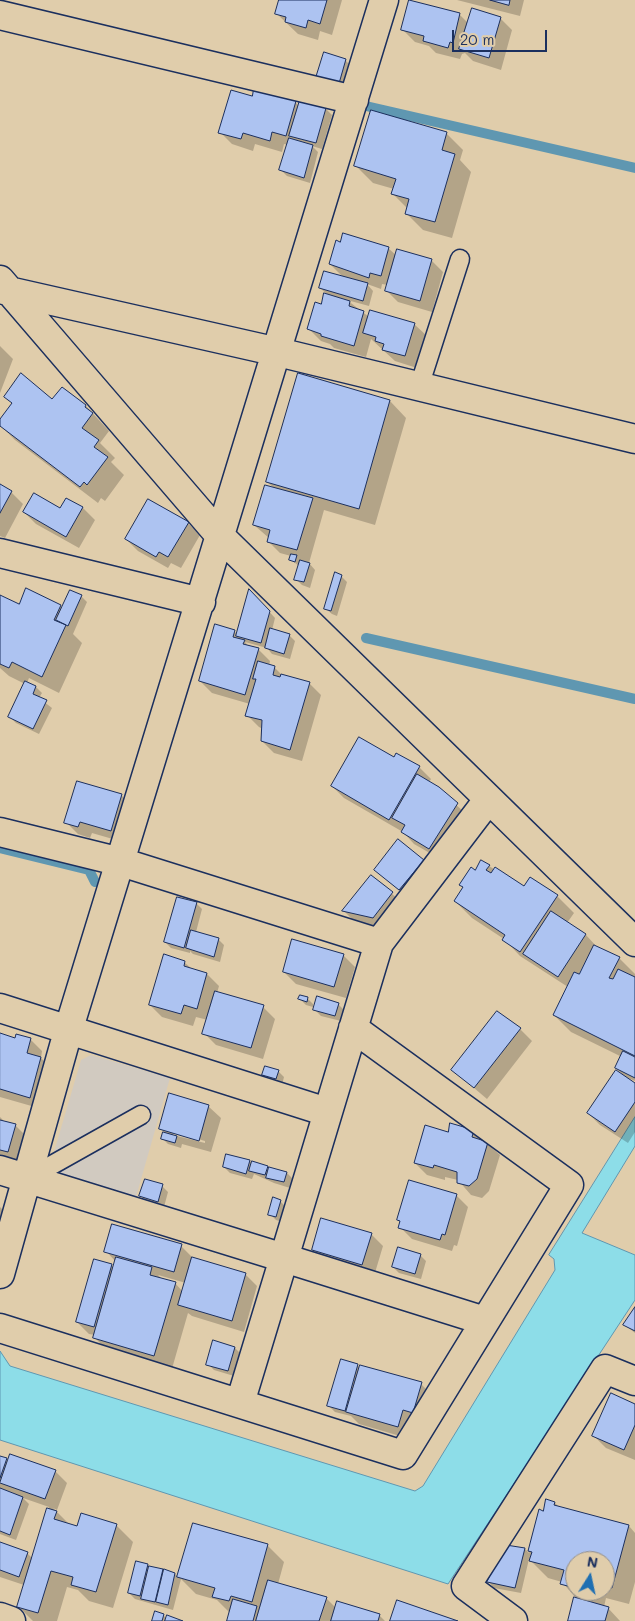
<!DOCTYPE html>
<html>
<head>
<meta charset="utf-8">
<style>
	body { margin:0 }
	#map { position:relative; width:635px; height:1621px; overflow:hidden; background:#e0cdab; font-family:Mali,sans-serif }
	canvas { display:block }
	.north { position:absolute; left:565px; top:1551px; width:50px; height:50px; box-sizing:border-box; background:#e0cdab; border:1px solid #918e8c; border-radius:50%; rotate:10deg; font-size:14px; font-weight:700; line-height:20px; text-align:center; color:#1b2f5e }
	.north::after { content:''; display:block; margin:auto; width:18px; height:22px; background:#1f6fb2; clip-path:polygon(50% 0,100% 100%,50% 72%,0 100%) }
	.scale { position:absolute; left:452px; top:30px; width:95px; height:22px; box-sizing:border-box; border:2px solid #1b2f5e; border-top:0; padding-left:6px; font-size:15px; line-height:18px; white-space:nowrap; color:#1b2f5e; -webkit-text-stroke:4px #e0cdab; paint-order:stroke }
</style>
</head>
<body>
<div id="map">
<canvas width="635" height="1621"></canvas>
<div class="north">N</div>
<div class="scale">20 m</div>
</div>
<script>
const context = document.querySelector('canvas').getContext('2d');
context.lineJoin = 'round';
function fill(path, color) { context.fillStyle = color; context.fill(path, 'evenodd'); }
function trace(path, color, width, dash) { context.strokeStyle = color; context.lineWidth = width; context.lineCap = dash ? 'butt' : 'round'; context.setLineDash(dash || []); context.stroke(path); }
const built = new Path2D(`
	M91 1055 170 1078 136 1197 59 1174 51 1162 81 1060Z`);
const water = new Path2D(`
	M635 1117V1146L582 1233 635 1255V1300L448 1584 0 1440V1351L10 1366 415 1491 423 1486 555 1270 554 1259 549 1255Z`);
const shadow = new Path2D(`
	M280 0H342L332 35 320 31 318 40 298 34 276 13Z
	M457 0H524L520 16Z
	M459 14 469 24 500 18 512 30 501 70 473 61 465 53 462 54 460 59 436 53 429 46 415 42 403 30Z
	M324 54 345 60 351 66 344 93Z
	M253 98 295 102 299 106 301 102 326 109 332 115 322 149 312 146 318 152 310 183 287 176 281 170 288 145 284 144 282 152 255 144 253 151 232 144 220 132Z
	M446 133 463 150 460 160 471 172 452 238 423 230 406 213 408 209 393 194 394 189 373 183 356 166Z
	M388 248 397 256 431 260 443 272 432 312 398 302 386 290 388 285 382 284 381 289 367 284 373 291 369 306 347 300 369 317 414 324 427 336 417 368 395 361 371 339 366 357 334 348 330 344 321 341 309 329 329 296 320 288 344 278 330 264Z
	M0 346 13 359 0 393Z
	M62 389 86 406 109 431 100 443 115 458 111 462 124 475 105 501 101 498 98 503 15 440 0 425V421L13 404 5 397 53 401Z
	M390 401 406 418 375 525 324 510 309 563 315 570 310 588 302 585 296 579 299 566 290 559 291 556 280 553 268 541 269 538 254 525 274 488 267 482Z
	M0 486 11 492 23 504 5 538 0 536Z
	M67 499 83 508 95 520 79 548 36 524 24 512 60 510Z
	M188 523 200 535 181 568 171 563 168 568 138 551 126 539Z
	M341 576 347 582 337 616 332 614 326 609Z
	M27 590 63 608 81 596 87 602 73 634 82 643 59 693 29 678 27 683 36 687 42 693 39 698 52 708 39 734 16 723 10 717 25 684 9 676 0 668V597L20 606Z
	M250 591 275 618 272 630 289 635 295 641 290 659 272 654 267 648 245 642 249 647 258 649 270 661 269 666 274 667 283 676 309 683 321 695 302 761 274 753 262 741 263 729 259 727 247 715 250 704 212 693 200 681 234 631 237 634Z
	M394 759 419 767 431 779 429 782 469 816 442 860 414 844 403 832 344 798 332 786Z
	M121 795 133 807 123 842 92 833 90 838 78 834 66 822Z
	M423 860 435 872 412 901 375 870Z
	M489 866 524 888 557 896 574 913 567 923 586 935 597 947 619 958 635 974V1081L623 1076 635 1085V1132L628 1143 600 1125 588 1113 622 1074 616 1068 622 1057 571 1032 554 1015 568 987 520 956 504 939 472 918 455 901 475 871Z
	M371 876 405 905 385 930 356 923 344 911Z
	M196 903 202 909 196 932 218 939 224 945 220 962 193 954 190 951V953L171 948 165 942Z
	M343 955 355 967 346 998 296 984 284 972Z
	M184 962 193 970 207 974 219 986 217 993 263 1007 275 1019 263 1059 216 1045 204 1033 208 1020 196 1017 193 1026 162 1017 150 1005Z
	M307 998 313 1004V1007L306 1005 300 999Z
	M338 1004 344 1010 341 1021 321 1016 315 1010Z
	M520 1029 532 1041 487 1099 453 1070Z
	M0 1035 16 1039H30L42 1051 41 1058 53 1070 42 1109 0 1097Z
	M278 1071 284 1077 282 1085 270 1081 264 1075Z
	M208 1106 221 1118 211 1152 182 1144 181 1148 168 1144 162 1138 164 1132 161 1129ZM173 1132 205 1141V1143L173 1135Z
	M0 1117 6 1123 15 1125 27 1137 19 1163 0 1158Z
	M473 1131 500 1155 489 1191 482 1198 471 1195 458 1180 445 1177V1180L427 1175 415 1163 449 1134Z
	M249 1161 270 1170 287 1173 293 1179 290 1188 274 1183 254 1174 252 1179 230 1173 224 1167Z
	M162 1186 168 1192 164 1207 147 1202 141 1196Z
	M456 1195 468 1207 457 1246 454 1245 452 1251 412 1239 400 1227 401 1223 398 1220Z
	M280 1201 286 1207 282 1222 276 1220 270 1214Z
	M0 1207 10 1217 0 1243Z
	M371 1234 383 1246 374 1276 325 1262 313 1250Z
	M181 1246 193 1258 245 1274 257 1286 244 1332 192 1316 188 1313 171 1372 111 1354 94 1337 95 1335 89 1334 77 1322 111 1265 114 1268 116 1262 106 1251ZM158 1275 186 1283 183 1292 175 1283 163 1280Z
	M420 1255 426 1261 421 1279 399 1273 393 1267Z
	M635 1309V1333L625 1325Z
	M214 1342 235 1348 241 1354 234 1376 214 1370 208 1364Z
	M357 1365 360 1368 421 1384 433 1396 410 1439 359 1424 351 1416 335 1412 329 1406Z
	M635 1405V1460L606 1448 594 1436Z
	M0 1457 9 1462 55 1471 67 1483 57 1510 53 1508 69 1524 78 1527 116 1525 133 1542 113 1608 89 1601 78 1590 67 1587 57 1621H33L18 1606 24 1585 0 1577V1543L27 1553 33 1559 49 1507 23 1498 29 1504 16 1540 0 1534Z
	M555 1503 560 1508 629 1526 635 1533V1582L629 1604 606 1598 604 1607 608 1608 620 1621H569L576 1598 562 1582 548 1578 529 1559 521 1593 494 1588 489 1582 525 1549 529 1553 540 1511 544 1512ZM575 1561H605V1591H575Z
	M267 1545 284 1562 278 1584 326 1598 336 1608 379 1615 385 1621H228L230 1613 217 1600 196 1594 181 1579 173 1610 135 1599 129 1593 137 1562 175 1574 179 1577Z
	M163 1615 167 1619 179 1621H153Z`);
const stream = new Path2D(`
	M366 106 635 168
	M366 638 635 699
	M0 848 89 870 95 882`);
const building = new Path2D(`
	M279 0H327L320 24 308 20 306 28 285 22 286 17 275 14Z
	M409 0 460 13 453 43 450 42 448 48 423 41 424 36 401 30Z
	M490 0H510L509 5Z
	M472 8 501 17 489 58 459 49Z
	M324 52 346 59 338 87 315 81Z
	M254 89 296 101 286 136 272 132 270 141 243 133 241 139 218 133 231 90 252 96Z
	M300 100 326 108 316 143 289 136Z
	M371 110 447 132 442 150 455 154 435 222 405 214 409 199 391 194 396 179 354 166Z
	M289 138 313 145 304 178 279 170Z
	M343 233 389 247 381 276 370 273 369 278 329 264 336 240 340 242Z
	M397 249 432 259 420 301 385 291Z
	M324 271 368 283 363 301 319 288Z
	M324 293 350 301 349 306 364 311 354 346 321 336V334L307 329 315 302 321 304Z
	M370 310 415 323 405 356 382 350 384 344 375 341 376 337 363 333Z
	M21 373 52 399 62 387 86 405 85 407 93 413 82 428 99 440 94 447 108 457 87 485 84 482 80 487 0 426V419L12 403 4 397Z
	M298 373 390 400 359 509 266 482Z
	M0 484 12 491 0 513Z
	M265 485 313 498 297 550 267 542 270 530 253 525Z
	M34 493 60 508 66 498 83 507 66 537 23 512Z
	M148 499 189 522 168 557 159 552 156 557 125 539Z
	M291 554 297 555 295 562 289 560Z
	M300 560 310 563 304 582 294 580Z
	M335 572 342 575 331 611 324 609Z
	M26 588 61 605 54 620 66 625 42 677 12 662 9 668 0 664V595L19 604Z
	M249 589 270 611 261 643 236 636Z
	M70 590 82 595 68 626 56 620Z
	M215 624 235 630 233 637 245 640 243 644 259 648 245 695 199 681Z
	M270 628 290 634 284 654 265 648Z
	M258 661 275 666 273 675 280 677 281 674 310 682 290 750 261 741 262 720 245 716 256 679H253Z
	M25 681 36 686 33 694 47 700 33 729 8 717Z
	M359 737 394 757 396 753 420 766 389 820 331 786Z
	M417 774 439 787 458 803 429 849 401 832 405 825 392 818Z
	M77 781 122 794 111 831 80 822 78 827 64 823Z
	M398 839 424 860 399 890 374 870Z
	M481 860 490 865 486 870 491 873 495 867 524 886 530 877 558 895 520 952 502 940 505 935 454 901 463 887 459 885 471 867 475 870Z
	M371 875 393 892 373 918 342 911Z
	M177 897 197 902 184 948 164 942Z
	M551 911 586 934 558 977 523 954Z
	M191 930 219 938 214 957 186 948Z
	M292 939 344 954 334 987 283 972Z
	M594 945 620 957 609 978 613 979 618 969 635 977V1056L553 1015 574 972 579 974Z
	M164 954 185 961 184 966 207 973 197 1009 184 1005 181 1014 149 1005Z
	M215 991 264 1005 251 1048 202 1034Z
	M300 995 308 997 307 1002 298 999Z
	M317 996 339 1003 335 1016 313 1010Z
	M497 1011 521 1028 474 1088 451 1070Z
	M0 1033 15 1038 16 1034 31 1038 27 1053 41 1057 30 1098 0 1089Z
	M623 1051 635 1057V1078L615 1068Z
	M265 1066 279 1070 276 1079 262 1075Z
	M616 1070 635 1083V1102L615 1132 587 1113Z
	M169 1093 209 1105 199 1141 159 1129Z
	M0 1120 16 1124 8 1152 0 1150Z
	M450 1123 474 1130 472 1137 488 1142 477 1179 469 1186 457 1183V1172L434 1165 433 1168 414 1163 425 1125 448 1132Z
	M163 1132 177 1136 175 1143 161 1139Z
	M226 1154 250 1160 246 1174 223 1167Z
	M252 1161 268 1166 265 1175 249 1171Z
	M269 1167 287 1172 284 1182 266 1178Z
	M145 1179 163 1184 158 1202 139 1196Z
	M409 1180 457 1194 445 1235 442 1234 440 1240 398 1228 400 1221 397 1220Z
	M273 1197 281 1200 276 1217 268 1215Z
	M321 1218 372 1233 362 1265 312 1250Z
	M112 1224 182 1244 174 1272 104 1252Z
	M398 1247 421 1254 415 1274 392 1267Z
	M116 1257 152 1267 150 1275 176 1282 154 1356 93 1338Z
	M192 1257 246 1273 232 1321 178 1305Z
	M94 1259 112 1264 94 1327 76 1322Z
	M635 1307V1331L623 1325Z
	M213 1340 235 1347 228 1371 206 1365Z
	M341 1359 358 1364 345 1411 327 1406Z
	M360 1365 422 1382 413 1413 403 1410 398 1427 346 1412Z
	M611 1393 635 1404V1425L624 1450 592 1436Z
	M10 1454 56 1470 45 1499 0 1483Z
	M0 1456 7 1458 0 1478Z
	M0 1488 23 1497 10 1535 0 1531Z
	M546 1499 555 1502 554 1505 629 1525 612 1588 605 1586V1561H575V1588L560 1584 564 1570 529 1561 532 1552 528 1551 539 1509 543 1511Z
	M47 1508 57 1511 54 1519 77 1526 81 1513 117 1524 96 1592 71 1585 73 1577 51 1571 38 1613 17 1607Z
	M193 1523 268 1544 252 1602 231 1596 229 1601 212 1597 215 1588 177 1577Z
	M0 1542 28 1552 19 1577 0 1570Z
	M506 1545 525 1548 515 1588 487 1582Z
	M136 1561 148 1564 140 1596 128 1593Z
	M149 1566 163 1569 155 1602 141 1599Z
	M164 1569 175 1573 168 1605 156 1602Z
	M268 1580 327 1597 319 1621H256Z
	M574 1597 609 1607 605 1621H568Z
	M233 1599 257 1606 253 1621H227Z
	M397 1600 458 1621H390Z
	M337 1601 380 1614 378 1621H331Z
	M155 1611 164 1614 162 1621H152Z
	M167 1615 183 1621H165Z`);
const lane = new Path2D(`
	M419 387 460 259
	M27 1179 141 1115`);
const street = new Path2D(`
	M0 15 354 100
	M0 280 221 537 635 942
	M4 290 278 352 635 439
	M0 553 201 602
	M0 832 121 862 379 943
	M0 1008 327 1112
	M0 1170 284 1258 379 943 488 800
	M0 1274 69 1028 384 0
	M0 1328 403 1455 569 1185 353 1028
	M240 1403 284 1258 485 1321
	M0 1617 11 1621
	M513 1621 466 1586 605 1369 635 1381`);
fill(built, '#d1cac0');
fill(water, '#8ddde8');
trace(water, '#5f97b1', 1);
fill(shadow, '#0003');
trace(stream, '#5f97b1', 10);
fill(building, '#adc3f1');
trace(building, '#1b2f5e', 1);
trace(lane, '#1b2f5e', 21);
trace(street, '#1b2f5e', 31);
trace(lane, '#e0cdab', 18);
trace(street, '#e0cdab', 28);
</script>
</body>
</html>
